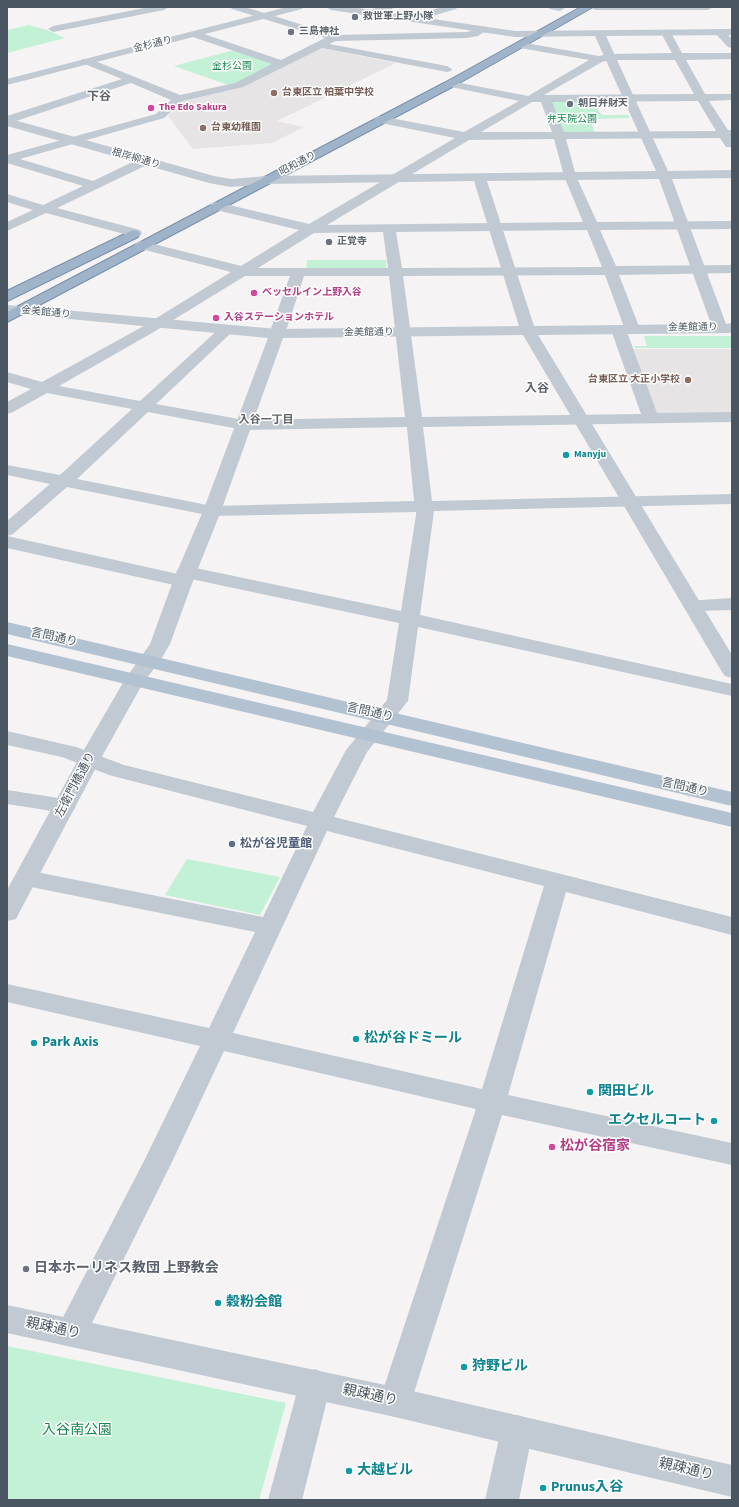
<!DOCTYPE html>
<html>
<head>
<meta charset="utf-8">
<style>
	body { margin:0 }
	#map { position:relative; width:739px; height:1507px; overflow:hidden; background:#f5f3f3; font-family:"Source Sans 3",sans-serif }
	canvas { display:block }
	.frame { position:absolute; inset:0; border:8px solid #4a5661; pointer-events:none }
</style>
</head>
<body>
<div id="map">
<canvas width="739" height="1507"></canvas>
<div class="frame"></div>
</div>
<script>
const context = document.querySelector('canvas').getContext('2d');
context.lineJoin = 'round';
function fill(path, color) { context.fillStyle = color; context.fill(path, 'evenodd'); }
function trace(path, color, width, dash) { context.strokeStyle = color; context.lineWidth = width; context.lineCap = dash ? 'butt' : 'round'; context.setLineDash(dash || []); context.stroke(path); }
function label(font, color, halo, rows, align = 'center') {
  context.font = font + ' "Source Sans 3","Noto Sans JP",sans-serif'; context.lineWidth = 3; context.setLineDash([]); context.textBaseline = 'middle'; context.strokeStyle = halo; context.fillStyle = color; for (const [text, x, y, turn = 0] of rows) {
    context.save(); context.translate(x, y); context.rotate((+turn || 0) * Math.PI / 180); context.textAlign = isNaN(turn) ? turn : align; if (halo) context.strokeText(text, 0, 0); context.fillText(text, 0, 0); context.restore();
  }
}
const education = new Path2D(`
	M321 48 396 63 277 121 304 127 272 143 193 149 168 116 183 101 245 85Z
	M634 349H732V414L661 415 654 411Z`);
const green = new Path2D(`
	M29 25 47 30 65 38 7 53V30Z
	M234 50 276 63 231 86 174 66Z
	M550 100H577L579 107H596L602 115H628L630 118 590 119 595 134 561 135Z
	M307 260H386V270H306Z
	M644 336H732V348H635L634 346H647Z
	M187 859 280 877 260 915 165 895Z
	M7 1346 286 1403 259 1500H7Z`);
const pedestrian = new Path2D(`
	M517 1415 529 1419 533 1430 519 1500H485L501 1430 505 1419Z`);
const minor = new Path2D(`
	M149 7H169L164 10 53 32 48 29 53 26Z
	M230 7H245L335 35 467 32 483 26 488 29 478 36 467 38 336 41 329 44 447 66 452 69 451 71 447 72 322 48 243 87 183 101 164 118 20 159 93 181 141 158H149L151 161 149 164 57 208 140 230 142 233 140 236 135 237 46 213 7 231V222L33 210 7 202V194L43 205 83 186 7 163V155L156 114 171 100 131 83 7 124V116L122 79 82 63 81 61 82 59H90L180 95 235 83 272 64 190 36 189 34 190 32H198L281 60 325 38 232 9Z
	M378 7H394L392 9 369 16 364 13Z
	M442 7H458L456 9 412 22 407 19 408 17Z
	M548 7H564L565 8 560 11 550 9Z
	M590 7H713L708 10H595Z
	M719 29 723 30 732 39V48L728 47 714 32Z
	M666 30 670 31 682 53H732V59L686 60 705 94H732V100L709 101 728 130H732V147H726L720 138 566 139 576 176 597 222 732 221V229L600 230 616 266 732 265V273L619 275 640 329 637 332H627L657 413 732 412V422L423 427 432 501 732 494V504L434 511 420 615 732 684V696L418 627 408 701 367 752 334 817 732 917V935L566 892 508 1095 732 1143V1165L502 1115 411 1402 407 1412 395 1417 383 1412 379 1402 476 1109 224 1051 172 1162 82 1343 71 1347 60 1343 55 1333 60 1323 144 1161 200 1046 7 1002V984L209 1028 255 932 26 886 18 884 14 878 18 872 26 870 263 917 307 826 109 775 62 757 7 745V731L76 747 124 765 313 812 346 750 387 700 399 623 191 579 193 581 190 585 183 587 7 548V536L178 574 176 572 179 568 186 566 401 611 416 515V512L212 516 67 487 13 534 7 536V521L50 484 7 475V465L60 475 132 409 47 393 13 412 7 414V402L31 389 7 382V372L42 382 142 327 231 272 137 248 135 245 137 242 142 241 241 266 299 230 212 209 210 206 212 203 217 202 309 224 455 138 376 122 374 120 376 118 380 116 464 132 519 101 446 86 444 84 446 82 450 81 528 96 589 60 520 48 516 47 515 45 516 43 520 42 599 56 609 54 672 53 661 33ZM609 60H675L694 94 544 95 602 62ZM698 101 716 131 564 132 552 102ZM532 102H541L552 132H481ZM554 139 564 176 583 222 327 225 469 140ZM587 230 602 267 402 268 396 232ZM383 232 388 268H258L314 233ZM605 275 624 327H614L611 330 641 414 422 417 403 276ZM245 276H290L269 334 272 337H282L285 334 304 276H389L405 417 244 420 156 404 231 333 234 330 231 327H221L140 401 59 386 152 333ZM148 412 244 430 407 427 414 501 212 506 77 479ZM327 831 544 886 482 1089 233 1033Z
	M732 598V610L693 611 686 609 683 605 686 601Z
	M7 790 65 799 73 801 76 806 73 811 65 813 7 804Z
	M315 1369 326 1374 331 1384 302 1500H268L299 1384 304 1374Z`);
const tertiary = new Path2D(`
	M287 7H304L302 9 7 85V79Z
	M326 7H351L515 31 732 29V35L606 36 668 171 732 170V178L672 179 726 324 732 323V333L538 335 732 655V678L725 676 722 672 523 335 283 338 221 511 193 581 170 644 160 661 143 683 100 760 19 913 16 919 7 921V890L78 760 124 681 150 644 173 581 203 511 268 338 7 313V305L277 329 519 326 474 181 267 184 231 187 209 183 7 126V118L214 176 231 179 267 176 656 171 595 36 515 37 331 10ZM659 179 711 324 534 326 487 181Z
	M7 1305 395 1387 732 1465V1497L395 1417 7 1333Z`);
const primary = new Path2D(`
	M7 622 732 792V806L7 634Z
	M7 644 732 813V827L7 656Z`);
const trunk = new Path2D(`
	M581 7H593L454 86 7 322V312L446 82Z
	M133 230 138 231 140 234 138 237 7 301V291Z`);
const markers = [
	[355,17,4,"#6b7280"],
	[291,32,4,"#6b7280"],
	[274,93,4,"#8d6e63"],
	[570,104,4,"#6b7280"],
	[151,108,4,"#d1479c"],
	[203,128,4,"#8d6e63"],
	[329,242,4,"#6b7280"],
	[254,293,4,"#d1479c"],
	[216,318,4,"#d1479c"],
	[688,380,4,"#8d6e63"],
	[566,455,4,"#0f9aa8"],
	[232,844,4,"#5c6f8a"],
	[356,1039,4,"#0f9aa8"],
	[34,1043,4,"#0f9aa8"],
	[590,1092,4,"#0f9aa8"],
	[714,1121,4,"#0f9aa8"],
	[552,1147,4,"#d1479c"],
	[26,1269,4,"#6b7280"],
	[218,1303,4,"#0f9aa8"],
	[464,1367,4,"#0f9aa8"],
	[349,1471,4,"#0f9aa8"],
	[543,1488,4,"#0f9aa8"]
];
const farWorshipnames = [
	["救世軍上野小隊",363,17],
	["三島神社",299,32],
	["朝日弁財天",578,104],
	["正覚寺",337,242]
];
const farStreetnames = [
	["金杉通り",153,45,-14],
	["根岸柳通り",136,159,16],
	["昭和通り",298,164,-28],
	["金美館通り",46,313,5],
	["金美館通り",693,328,-1],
	["金美館通り",369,333,-1]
];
const farParknames = [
	["金杉公園",232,67],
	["弁天院公園",572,120]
];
const farEducationnames = [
	["台東区立 柏葉中学校",282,93],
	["台東幼稚園",211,128],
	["台東区立 大正小学校",680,380,"right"]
];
const farHotelnames = [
	["The Edo Sakura",159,108],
	["ベッセルイン上野入谷",262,293],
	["入谷ステーションホテル",224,318]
];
const farCulturenames = [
	["Manyju",574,455]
];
const farNeighbourhoodnames = [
	["入谷一丁目",266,421]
];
const farQuarternames = [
	["下谷",99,97],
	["入谷",537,389]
];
const streetNames = [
	["言問通り",54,638,13],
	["言問通り",370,713,13],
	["左衛門橋通り",76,785,-62],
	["言問通り",685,788,13]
];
const serviceNames = [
	["松が谷児童館",240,844]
];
const nearCulturenames = [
	["松が谷ドミール",364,1039],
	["Park Axis",42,1043],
	["関田ビル",598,1092],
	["エクセルコート",706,1121,"right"],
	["穀粉会館",226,1303],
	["狩野ビル",472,1367],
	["大越ビル",357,1471],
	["Prunus入谷",551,1488]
];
const nearHotelnames = [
	["松が谷宿家",560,1147]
];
const nearWorshipnames = [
	["日本ホーリネス教団 上野教会",34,1269]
];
const nearStreetnames = [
	["親疎通り",53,1329,12],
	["親疎通り",370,1396,12],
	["親疎通り",686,1470,13]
];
const nearParknames = [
	["入谷南公園",77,1431]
];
fill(education, '#e6e4e5');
fill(green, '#c3f1d5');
trace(trunk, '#7690ad', 2);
fill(pedestrian, '#c1cad2');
fill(minor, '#c1cad2');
fill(tertiary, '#c1cad2');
fill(primary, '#b3c2d1');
fill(trunk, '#9fb4c9');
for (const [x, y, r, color] of markers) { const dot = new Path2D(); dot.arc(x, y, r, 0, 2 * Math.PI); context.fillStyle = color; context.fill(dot); trace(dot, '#fff', 1.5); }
label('bold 10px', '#5b616d', '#fff', farWorshipnames, 'left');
label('10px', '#4a5661', '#fff', farStreetnames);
label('10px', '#17864f', '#fff', farParknames);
label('bold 10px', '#785e54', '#fff', farEducationnames, 'left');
label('bold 10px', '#b23c85', '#fff', farHotelnames, 'left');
label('bold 10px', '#0d838f', '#fff', farCulturenames, 'left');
label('bold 11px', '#5f6368', '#fff', farNeighbourhoodnames);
label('bold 12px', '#5f6368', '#fff', farQuarternames);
label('12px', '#4a5661', '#fff', streetNames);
label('bold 12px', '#4e5e75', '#fff', serviceNames, 'left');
label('bold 14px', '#0d838f', '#fff', nearCulturenames, 'left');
label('bold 14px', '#b23c85', '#fff', nearHotelnames, 'left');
label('bold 14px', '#5b616d', '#fff', nearWorshipnames, 'left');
label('14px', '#4a5661', '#fff', nearStreetnames);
label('14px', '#17864f', '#fff', nearParknames);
</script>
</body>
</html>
